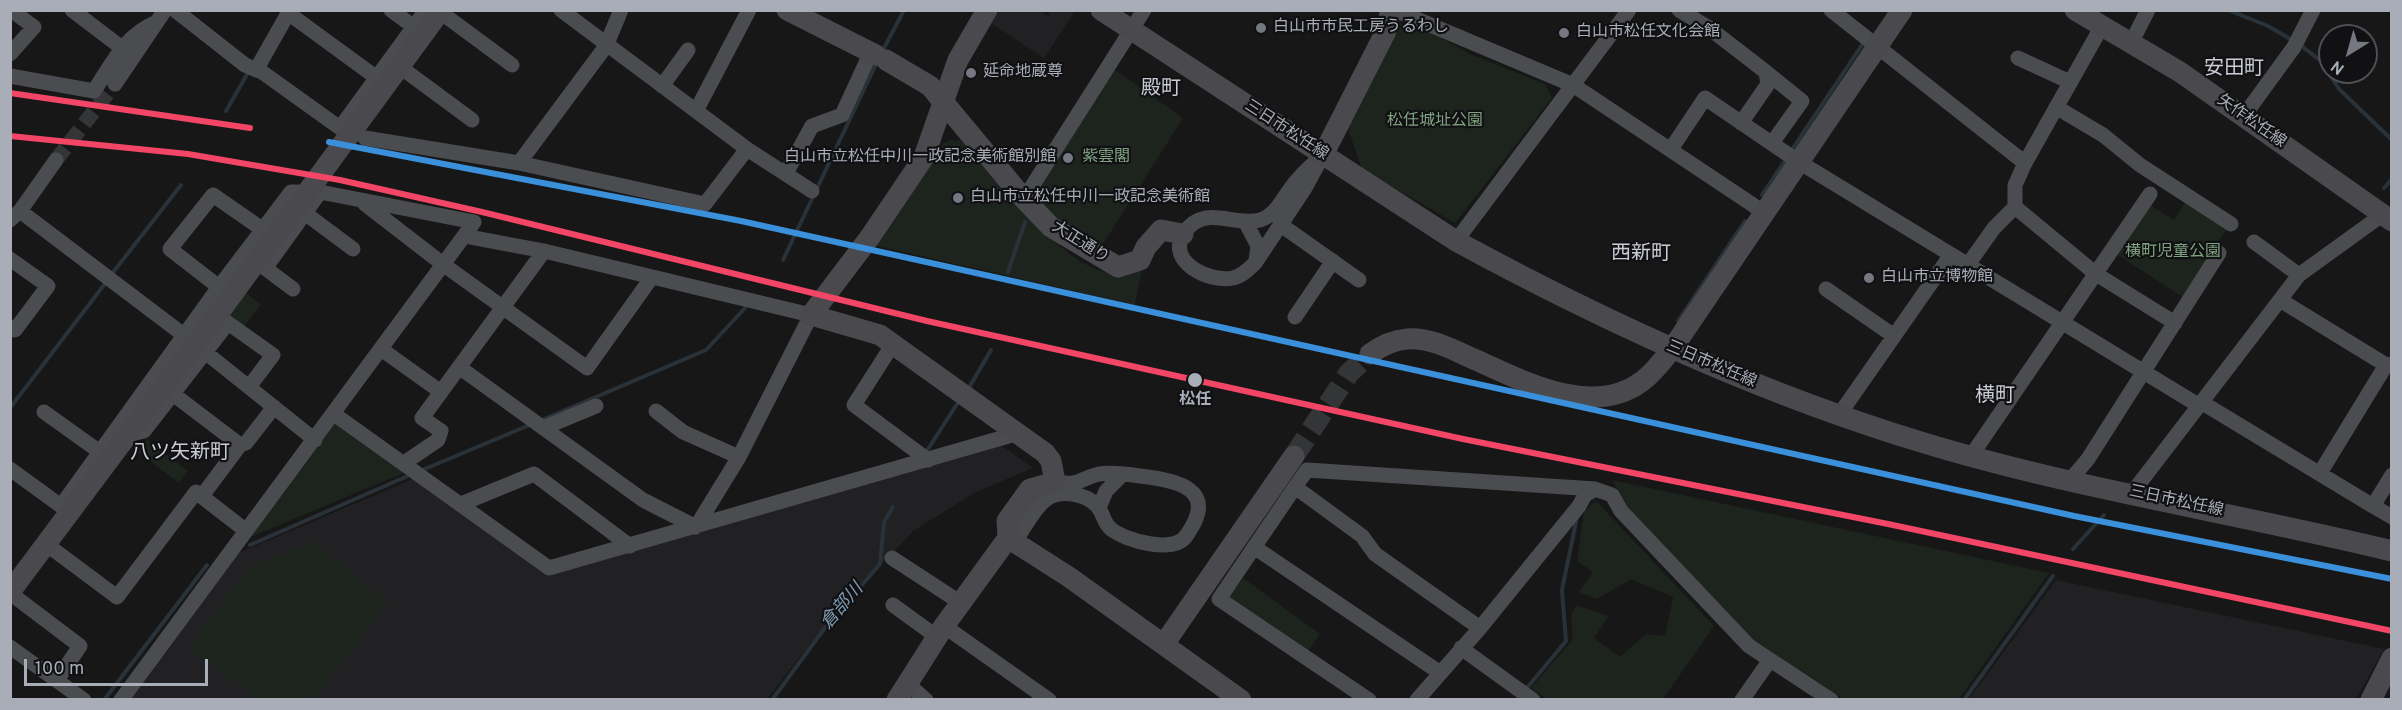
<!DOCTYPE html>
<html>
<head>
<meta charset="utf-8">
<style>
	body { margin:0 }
	#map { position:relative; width:2402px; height:710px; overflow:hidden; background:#171717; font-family:Overpass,sans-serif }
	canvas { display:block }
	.frame { position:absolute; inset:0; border:12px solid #a8adb8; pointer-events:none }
	.north { position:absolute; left:2318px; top:24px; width:60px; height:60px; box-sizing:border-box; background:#111113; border:2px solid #4d4f55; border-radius:50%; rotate:217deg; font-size:16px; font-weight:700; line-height:24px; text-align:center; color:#a8adb8 }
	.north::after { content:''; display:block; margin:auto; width:21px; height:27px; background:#757880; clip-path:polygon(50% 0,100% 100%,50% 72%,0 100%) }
	.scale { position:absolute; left:24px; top:659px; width:184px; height:27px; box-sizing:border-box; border:3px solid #a8adb8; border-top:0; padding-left:8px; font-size:18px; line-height:21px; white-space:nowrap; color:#a8adb8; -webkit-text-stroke:4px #111113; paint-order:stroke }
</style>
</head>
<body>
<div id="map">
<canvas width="2402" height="710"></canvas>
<div class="frame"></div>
<div class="north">N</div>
<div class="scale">100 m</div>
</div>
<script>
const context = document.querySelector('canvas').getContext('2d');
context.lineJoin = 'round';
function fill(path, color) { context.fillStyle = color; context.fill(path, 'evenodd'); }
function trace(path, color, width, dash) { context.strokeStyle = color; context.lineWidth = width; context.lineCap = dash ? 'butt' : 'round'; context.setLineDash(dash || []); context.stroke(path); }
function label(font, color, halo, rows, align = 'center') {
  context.font = font + ' Overpass,"Noto Sans JP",sans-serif'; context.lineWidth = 4.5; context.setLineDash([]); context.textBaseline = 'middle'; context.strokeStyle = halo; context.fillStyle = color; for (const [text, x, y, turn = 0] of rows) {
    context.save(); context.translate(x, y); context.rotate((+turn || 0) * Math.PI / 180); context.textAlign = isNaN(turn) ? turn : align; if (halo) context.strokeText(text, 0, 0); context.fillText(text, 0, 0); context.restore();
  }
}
const built = new Path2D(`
	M999 11H1040L1048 16 1051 11H1075L1044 58 991 23Z
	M1001 445 1033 468 976 492 913 531 821 630 767 699 128 700 234 555 415 478 548 575Z
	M2056 580 2384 649 2356 699H1969Z`);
const green = new Path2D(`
	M1398 23 1421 26 1470 54 1545 84 1552 98 1455 223 1362 169 1348 129Z
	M1112 68 1183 118 1099 250 1030 198Z
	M949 140 964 141C994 176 1064 268 1110 273 1120 274 1133 270 1142 269L1135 305 873 245 943 144Z
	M2187 199 2229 225 2184 298 2115 253 2148 204 2174 220Z
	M243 291 261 304 244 327 226 313Z
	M334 421 406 472 246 539Z
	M146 439 188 471 179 483 137 451Z
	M1612 480 2049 573 1959 699H1843L1746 635 1626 507Z
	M1596 501 1714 626 1663 699H1547L1531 688 1573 639 1571 616 1576 605 1609 616 1594 638 1620 657 1646 634 1665 636 1673 597 1631 579 1597 599 1579 592 1593 572 1577 561 1584 511Z
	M313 541 388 602 315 699H256L189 648 248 568Z
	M1243 578 1320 634 1307 653 1227 599Z`);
const stream = new Path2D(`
	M2228 10 2268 26 2292 40
	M2299 44 2321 61 2339 89 2392 140
	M882 52 904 10
	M226 111 249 71
	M1793 148 1864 42
	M2384 188 2392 179
	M1762 195 1786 159
	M783 260 877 62
	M1008 272 1025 222
	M111 275 181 185
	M1678 321 1745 221
	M970 386 991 350
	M10 408 107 281
	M542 420 706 350 745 308
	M928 449 957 404
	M420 471 532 424
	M250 545 410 475
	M2073 549 2104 515
	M1526 689 1566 641 1562 590 1577 517
	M104 700 207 565
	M772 700 824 629 880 564 884 522 893 507
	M1964 700 2053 576`);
const streetTunnel = new Path2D(`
	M56 160 115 84`);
const secondaryTunnel = new Path2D(`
	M1294 456 1349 373 1370 354`);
const street = new Path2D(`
	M72 10 122 48
	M175 10 245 65 262 72 340 128 426 10
	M391 10 414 27
	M561 10 747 149 812 191
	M1395 10 1573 85 1765 213
	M1679 10 1709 28 1766 72 1768 84 1741 123
	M1831 10 2025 163
	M288 13 377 78
	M447 17 512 65
	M2102 26 2025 163 2015 185V207L2096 274 2175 323
	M2131 43 2148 10
	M10 54 34 27 11 10
	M2018 58 2070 82
	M256 70 290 10
	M407 72 472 120
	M1766 72 1802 101 1772 143
	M10 76 94 91C113 62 124 36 157 22
	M115 84 165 10
	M662 86 688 50
	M2056 107 2103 135 2140 165 2231 224
	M696 111 749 10
	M2243 117 2294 47 2313 10
	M365 138 519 163 705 204 747 149
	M1671 149 1705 98 1799 162 2198 405
	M1323 155 1305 188 1255 263C1249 269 1242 276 1233 278 1210 283 1165 262 1184 233 1204 203 1233 227 1260 220 1277 215 1283 197 1294 184 1302 173 1313 164 1323 155Z
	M519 163 606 46 621 10
	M786 173 812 126 842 115 871 52
	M1024 199 1144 10
	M365 204 444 265 587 368 652 277
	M298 208 353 249
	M20 211 185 336
	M10 220 20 211 56 160
	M1246 223 1258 246 1256 261
	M1281 225 1359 280
	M1456 241 1629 10
	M2254 242 2299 275
	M10 259 48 286 15 330 10 327
	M257 262 293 289
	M1967 266 1994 228 2015 207
	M266 267 320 192
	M219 287 170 249 213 195 262 229
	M1826 289 1894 336
	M2280 300 2386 365 2392 364
	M1295 317 1333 261
	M893 344 854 405 928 460
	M381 349 441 392
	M205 352 315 440
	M173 394 240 445
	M2201 402 2373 506 2392 475
	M656 411 683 432 739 457
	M44 412 100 452
	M334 414 549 568 1019 433
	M1839 415 1950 256
	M543 428 596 406
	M127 435 144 431 228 323 273 355 249 387
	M1971 456 2150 194
	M404 463 438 440 441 431 422 418 544 251
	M10 469 61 506 219 287 291 192H320L474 222 464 236
	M2320 473 2386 365
	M2071 479 2088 459 2219 253
	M1295 487 1219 599 1369 700
	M2132 493 2299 275 2382 215
	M202 496 240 445 246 443 274 407
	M461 504 534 474 630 546
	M2373 506 2392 517
	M1099 508 1106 491 1123 474
	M1014 543C1024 529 1038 499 1055 495 1070 491 1092 496 1100 510 1104 517 1104 523 1111 529 1126 541 1174 554 1186 536 1220 489 1177 480 1140 476 1127 474 1112 472 1099 474 1078 479 1082 486 1055 482L1054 495
	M46 544 117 597 196 492 245 530
	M1254 547 1439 672
	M892 558 961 603
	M10 593 80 646 57 680
	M893 605 937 637
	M944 626 1049 700
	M1480 628 1375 554 1362 536 1295 487 1307 470 1595 489 1612 495 1621 511 1749 646 1831 700
	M10 647 84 700
	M1461 648 1533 700
	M908 684 926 700
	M121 700 464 236 544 251 811 315 739 457 696 527 643 500 459 367
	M1417 700 1480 628 1579 506 1585 495 1595 489
	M1742 700 1770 660`);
const secondary = new Path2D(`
	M787 10 876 55
	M1101 10 1456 241C1605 322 1759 393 1921 442 2075 489 2236 513 2392 551
	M2075 10 2180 72 2392 221
	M886 60 930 86 1024 199 1051 227 1118 267 1140 260 1146 247 1161 230 1183 234
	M1323 155 1385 33 1391 10
	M1370 354C1381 346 1393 340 1407 339 1431 337 1455 351 1476 360 1523 381 1592 418 1641 382 1653 374 1663 360 1672 349L1902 10
	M1008 538 1069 577 1241 700
	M10 592 215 318
	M1164 644 1294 456
	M897 700 944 626 1008 538 1007 521 1030 489 1055 482 1051 461 1045 453 880 335 811 315 870 237 924 157 958 60 987 10
	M2371 700 2392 658`);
const secondaryBridge = new Path2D(`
	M215 318 441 10`);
const rail1 = new Path2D(`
	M10 93 250 128
	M10 136 188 154 340 180 482 212 927 321 1463 439 1888 524 2392 631`);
const rail2 = new Path2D(`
	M329 142 741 221 2074 516 2392 579`);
const markers = [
	[1261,28,6,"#757880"],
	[1564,33,6,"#757880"],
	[971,73,6,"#757880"],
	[1068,158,6,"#757880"],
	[958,198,6,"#757880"],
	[1869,278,6,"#757880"],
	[1195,380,8,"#a8adb8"]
];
const poiNames = [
	["白山市市民工房うるわし",1273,28],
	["白山市松任文化会館",1576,33],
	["延命地蔵尊",983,73],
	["白山市立松任中川一政記念美術館別館",1056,158,"right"],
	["白山市立松任中川一政記念美術館",970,198],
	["白山市立博物館",1881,278]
];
const parkNames = [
	["松任城址公園",1435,122],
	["紫雲閣",1106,158],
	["横町児童公園",2173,253]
];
const streetNames = [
	["矢作松任線",2251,122,35],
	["三日市松任線",1286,131,33],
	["大正通り",1080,243,32],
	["三日市松任線",1711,365,23],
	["三日市松任線",2176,502,12]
];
const stopNames = [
	["松任",1195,401]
];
const waterNames = [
	["倉部川",843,607,-49]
];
const quarterNames = [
	["安田町",2234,70],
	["殿町",1161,90],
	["西新町",1641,255],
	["横町",1995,397],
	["八ツ矢新町",180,454]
];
fill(built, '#212123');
fill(green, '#1d241e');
trace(stream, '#2a3239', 4);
trace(streetTunnel, '#343537', 15, [15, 8]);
trace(secondaryTunnel, '#343537', 21, [21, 10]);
trace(street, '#4b4c50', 15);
trace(secondary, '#4a4a4e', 21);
trace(secondaryBridge, '#4a4a4e', 21);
trace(rail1, '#f34667', 6);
trace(rail2, '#3a90db', 6);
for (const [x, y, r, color] of markers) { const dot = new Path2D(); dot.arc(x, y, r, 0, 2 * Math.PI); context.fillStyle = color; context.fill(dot); trace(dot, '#111113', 2); }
label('16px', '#a8adb8', '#111113', poiNames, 'left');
label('16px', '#7fa381', '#111113', parkNames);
label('16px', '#a8adb8', '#111113', streetNames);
label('bold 16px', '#a8adb8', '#111113', stopNames);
label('italic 18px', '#7f9bb3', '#111113', waterNames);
label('20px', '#c9ccd4', '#111113', quarterNames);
</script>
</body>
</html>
